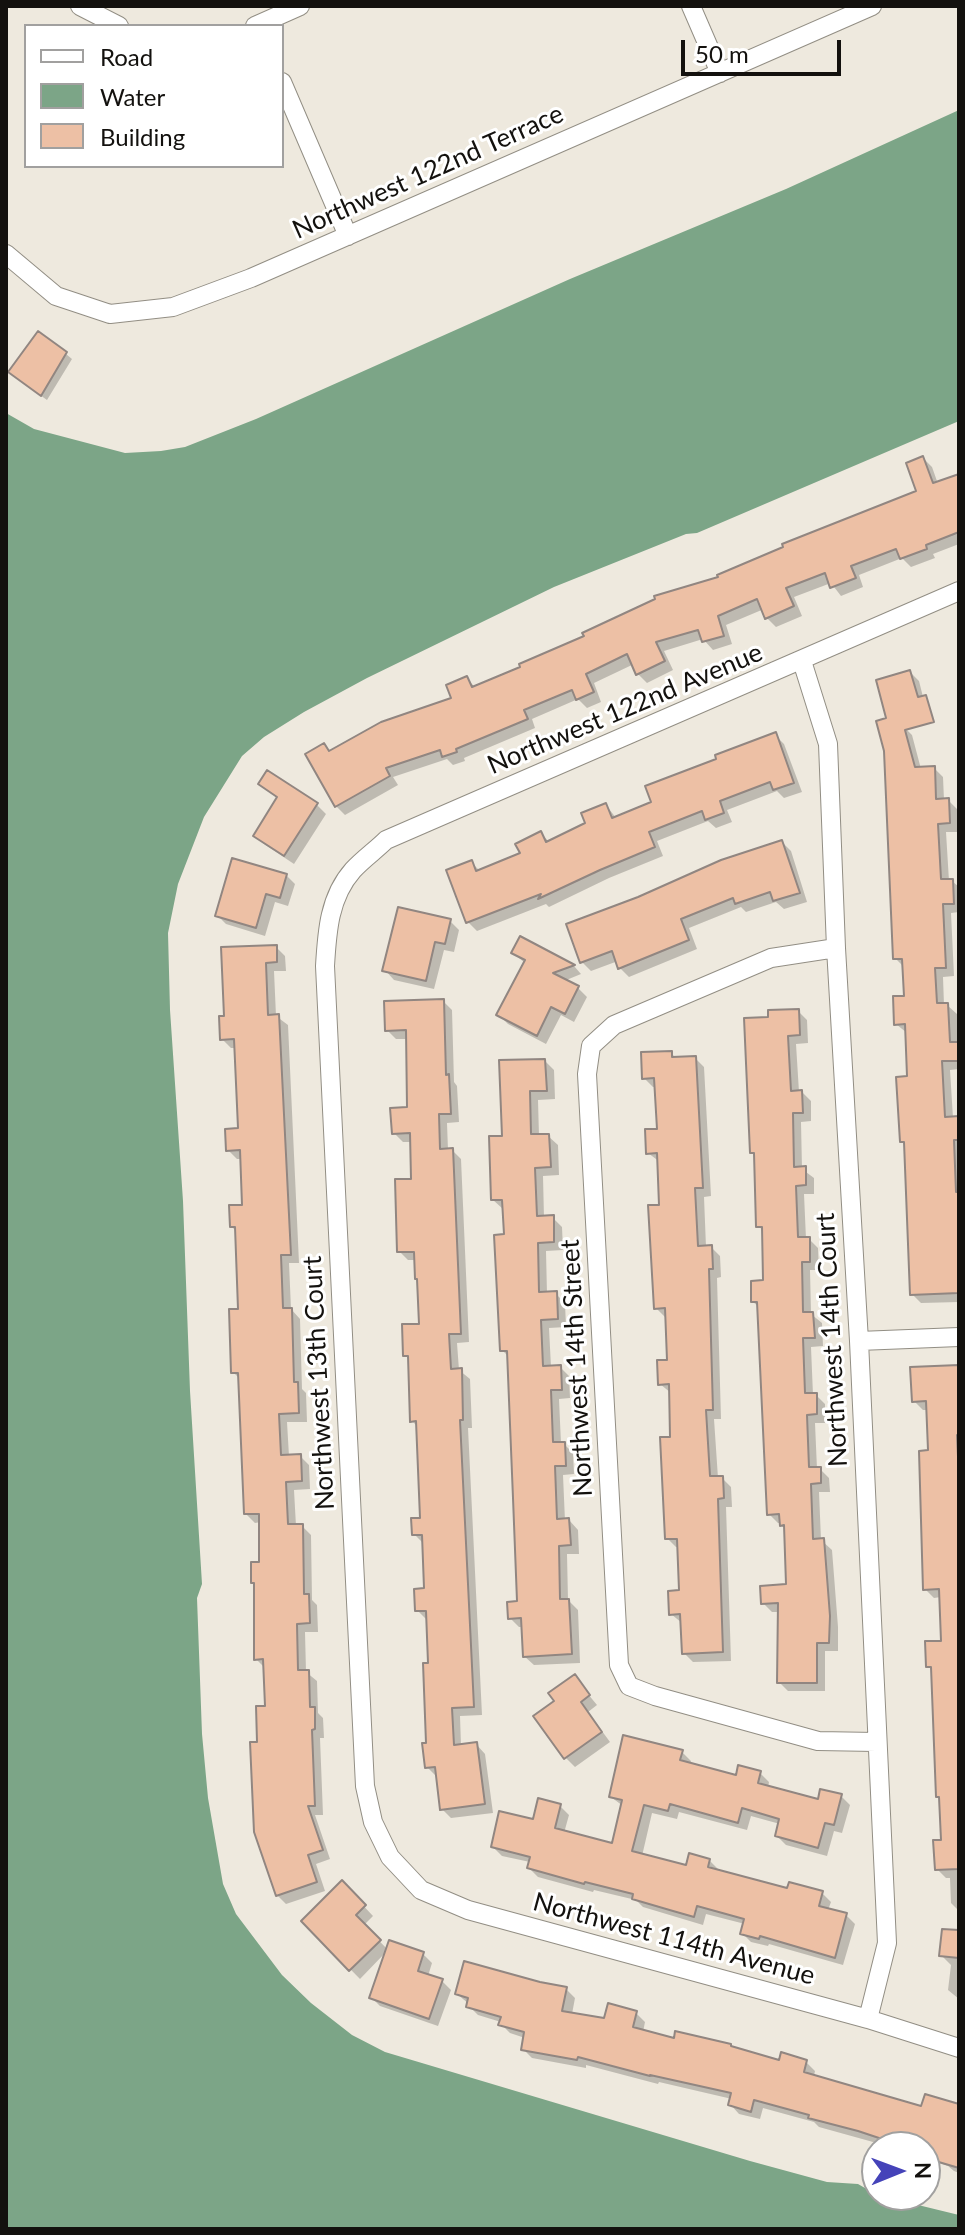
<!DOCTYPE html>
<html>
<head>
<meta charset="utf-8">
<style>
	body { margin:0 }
	#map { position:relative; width:965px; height:2235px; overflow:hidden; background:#eee9de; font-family:Lato,sans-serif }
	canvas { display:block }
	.frame { position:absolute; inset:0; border:8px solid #13110e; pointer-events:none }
	.legend { position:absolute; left:24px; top:24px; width:260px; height:144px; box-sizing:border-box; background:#fff; border:2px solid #a1a09f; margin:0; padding:10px 14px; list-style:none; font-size:24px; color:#13110e }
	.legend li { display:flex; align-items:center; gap:16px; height:40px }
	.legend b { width:40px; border:2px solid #a1a09f }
	.north { position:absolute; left:861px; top:2131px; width:80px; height:80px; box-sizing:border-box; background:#fff; border:2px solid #a1a09f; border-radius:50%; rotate:89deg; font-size:22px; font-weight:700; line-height:32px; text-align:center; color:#13110e }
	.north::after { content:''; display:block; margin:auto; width:28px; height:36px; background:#4543b9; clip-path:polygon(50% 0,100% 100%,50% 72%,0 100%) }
	.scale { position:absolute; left:681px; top:40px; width:160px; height:36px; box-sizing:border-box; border:4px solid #13110e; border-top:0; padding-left:10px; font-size:24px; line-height:28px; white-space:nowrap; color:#13110e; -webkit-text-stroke:6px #fff; paint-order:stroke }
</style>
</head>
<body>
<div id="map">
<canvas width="965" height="2235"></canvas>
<div class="frame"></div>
<ul class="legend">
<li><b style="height:10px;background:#fff"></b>Road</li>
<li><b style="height:22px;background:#7ca587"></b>Water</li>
<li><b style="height:22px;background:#edc0a5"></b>Building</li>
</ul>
<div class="north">N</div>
<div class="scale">50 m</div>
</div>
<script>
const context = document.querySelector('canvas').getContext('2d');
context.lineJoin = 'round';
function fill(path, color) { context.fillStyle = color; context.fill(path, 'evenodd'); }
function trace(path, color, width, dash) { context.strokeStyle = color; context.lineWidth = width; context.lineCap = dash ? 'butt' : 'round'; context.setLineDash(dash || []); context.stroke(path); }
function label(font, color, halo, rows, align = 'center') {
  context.font = font + ' Lato,sans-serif'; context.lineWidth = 6; context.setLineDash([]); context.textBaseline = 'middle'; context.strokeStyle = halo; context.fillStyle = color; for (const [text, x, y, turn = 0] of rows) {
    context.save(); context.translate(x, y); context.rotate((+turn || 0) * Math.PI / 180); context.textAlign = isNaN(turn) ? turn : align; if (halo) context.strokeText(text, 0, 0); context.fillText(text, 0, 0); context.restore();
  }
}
const water = new Path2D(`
	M959 110V421L697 533 686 534 554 587 367 678 304 712 264 737 242 756 204 817 178 884 168 933 170 1010 183 1201 190 1391 202 1584 197 1598 202 1734 208 1798 223 1884 236 1914 282 1975 311 2003 352 2035 385 2052 750 2161 827 2182 858 2184 877 2195 959 2215V2229H6V413L34 429 125 453 161 451 185 447 256 419 570 279 786 189Z`);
const shadow = new Path2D(`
	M66 354 72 359 47 400 16 378Z
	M923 458 932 467 938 484 959 476V544L933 554 935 558 911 567 902 558 859 575 863 587 841 596 831 583 794 597 802 616 776 627 767 618 764 609 726 625 732 644 713 650 703 639 664 651 673 670 647 683 638 674 634 664 594 683 601 702 587 708 578 699 532 719 535 728 464 758 465 761 453 765 447 759 393 777 398 785 345 815 336 806 324 745 331 752 454 700 467 679 476 688 919 492Z
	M910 672 919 681 924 701 891 703Z
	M902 725 912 735 921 769 934 768 943 777 944 800H948L957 809 958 832H946L949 881H952L959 887V912L951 913 954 976 943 977 944 1005H947L957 1014 959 1044V1069L950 1070 953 1118H959V1302L921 1303 912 1294 906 1146 902 1142 909 1078 907 1033 896 1024 906 998 905 968 895 958Z
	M775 735 784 744 802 792 784 798 777 791 727 810 732 822 716 828 708 821 657 841 663 856 609 878 549 907 546 904 477 931 468 922 448 872 471 862 480 871 522 854 541 833 550 843 588 824 606 805 616 818 653 803 718 760Z
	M267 773 317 805 326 814 294 864 264 844 255 836 279 799 260 784Z
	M782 842 791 851 807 902 784 909 776 902 746 912 741 907 689 928 697 949 629 977 620 968 618 961 591 971 582 962Z
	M286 875 295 884 288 906 275 902 265 936 226 924 217 915Z
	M450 921 459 930 454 952 444 950 434 989 394 980 385 970Z
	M520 939 574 966 581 974 564 981 578 988 587 997 574 1022 561 1015 546 1044 508 1024 499 1015 525 963 513 953Z
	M276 947 285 956 286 971H274L276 1016 288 1025 299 1263H289L291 1309 300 1319 302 1389 306 1393 307 1422H287L289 1456H300L309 1465 310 1489 294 1490 296 1526H302L311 1535 312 1600 317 1605 318 1632H305L306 1672 317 1681 318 1713 323 1718 324 1738H320L323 1815H315L330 1859 316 1864 325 1891 286 1904 277 1895 260 1744 267 1708 265 1668 256 1659V1586L253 1582 261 1564V1522L255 1523 246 1514 240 1379 233 1372 240 1311 237 1232 231 1226 244 1206 243 1159H237L228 1150 241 1130 236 1048H231L222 1039 226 1018Z
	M443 1001 452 1010 454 1082 457 1086 459 1122 447 1123 448 1150H452L461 1159 469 1342 457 1343 459 1370 470 1379 472 1428H468L482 1715 460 1716 461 1746 476 1744 485 1754 493 1813 451 1818 442 1809 438 1776H436L427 1767 430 1664 428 1619H426L417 1610 427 1590 423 1543 414 1534 422 1519 418 1427 412 1421 410 1360 405 1355 421 1326 416 1260H408L399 1251 413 1181 412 1142H403L394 1133 409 1109 408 1039H396L387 1030Z
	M798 1011 807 1020 808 1043 796 1044 799 1092H802L811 1101V1121L801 1122 802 1169 814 1178V1194H804L806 1239H809L818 1248 819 1270H810L811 1314 822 1323 823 1346 811 1347 813 1395H816L825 1404V1423H815L817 1469H820L829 1478 830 1492H819L821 1540 832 1550 838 1627V1651H825V1691H788L779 1682 780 1612H772L763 1603 788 1585 786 1529 782 1523H778L769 1514 759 1307 753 1302 766 1282 764 1231 758 1226 756 1156 752 1152 770 1019Z
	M671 1053 677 1059 695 1058 704 1067 711 1196 704 1197 706 1247H711L720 1256 721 1277 717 1278 721 1419H714L718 1478H722L731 1487 732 1507H726L731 1661 693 1662 684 1653 682 1623 671 1614 681 1592 679 1547H676L667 1538 672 1439 671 1393 660 1384 669 1362 668 1317H665L656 1308 661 1207 660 1162 648 1153 659 1131 657 1087H653L644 1078Z
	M545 1061 554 1070 555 1099 538 1100 539 1136H548L558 1145 559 1175 543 1176 544 1218H553L562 1227 563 1250 546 1251 547 1294H556L565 1303 566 1327 549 1328 551 1367H560L569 1376 570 1398 559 1399 561 1444H564L573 1453 574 1474 563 1475 565 1521 569 1520 578 1530 579 1554H567L568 1600 578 1610 580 1663 534 1665 524 1656 523 1627H519L510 1618 519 1603 509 1357 502 1350 506 1236 503 1209 493 1200 504 1137Z
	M959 1367V1911L951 1903 950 1878H946L937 1869 943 1842 933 1671 928 1666 943 1642 941 1597 934 1598 925 1589 930 1452 928 1410H923L914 1401Z
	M574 1677 597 1705 588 1712 610 1742 575 1767 566 1758 536 1716 557 1701Z
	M682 1752 691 1761 690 1765 737 1777 760 1773 769 1782 768 1788 819 1801 841 1796 850 1805 842 1833 834 1831 827 1856 786 1845 777 1836 780 1824 751 1816 747 1830 679 1812 677 1819 652 1813 642 1856 687 1868 709 1860 718 1869 717 1871 788 1891 822 1893 831 1902 828 1910 846 1915 855 1924 843 1965 769 1944 768 1946 751 1942 742 1933 745 1924 706 1914 703 1925 643 1907 636 1900 594 1890 593 1892 538 1877 529 1868 530 1862 502 1856 493 1847 560 1806 569 1815 564 1833 614 1845 623 1806 611 1797Z
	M342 1883 373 1916 364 1925 388 1950 423 1954 432 1963 428 1976 442 1981 451 1990 438 2026 380 2006 371 1997 387 1951 360 1979 303 1921Z
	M959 1932V1999L948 1990 951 1965 941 1955Z
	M566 1989 575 1998 572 2014 605 2020 636 2013 645 2022 643 2032 781 2063 806 2062 815 2071 814 2076 922 2109 959 2106V2173L954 2171 948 2166 925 2158V2147H891L819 2127 814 2122 763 2108 760 2119 739 2114 730 2104 732 2099 659 2082 658 2084 586 2065V2068L532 2058 523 2049 525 2038 510 2033 501 2024V2022L478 2015 469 2006V2004L457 1994Z`);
const building = new Path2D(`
	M38 331 67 352 41 396 8 372Z
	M923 456 933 483 959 474V532L926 545 927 549 900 559 896 549 851 566 856 578 830 588 825 573 786 588 794 606 765 619 757 599 718 616 724 636 702 642 698 630 656 642 665 661 636 675 627 654 586 674 594 692 576 700 572 690 524 710 528 719 456 749 457 752 442 757 440 750 386 768 390 776 335 807 305 754 324 743 329 751 381 722 451 698 446 685 467 676 472 687 520 667 519 664 584 636 582 633 655 599 654 596 718 577 717 575 783 547 782 544 916 491 906 463Z
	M910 670 918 697 926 695 934 722 905 730 915 767 935 766 936 799 949 798 950 823 938 824 941 879H953L954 904H943L946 968H935L937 1003H948L950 1042H959V1061H942L945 1117 959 1116V1140H954L956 1192H959V1293L910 1295 904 1142H900L896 1077 907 1076 905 1024 894 1025 893 996H904L902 959H893L884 751 876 721 886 718 876 680Z
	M776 732 794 783 773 790 770 782 720 801 724 813 705 820 702 811 649 832 655 847 600 870 538 899 541 894 466 923 446 870 472 860 476 871 520 853 515 844 541 831 546 842 585 823 581 813 606 803 612 818 651 802 645 786 716 759 715 755Z
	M267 770 318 803 284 856 253 836 277 797 258 784Z
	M782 840 800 893 773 901 770 892 735 904 733 898 681 919 689 940 618 969 612 951 580 963 566 924 638 897 721 860Z
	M232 858 287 874 280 898 266 894 256 928 215 916Z
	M398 907 451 919 445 944 435 942 426 981 382 971Z
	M520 936 575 965 553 973 579 986 565 1014 551 1007 537 1036 496 1015 525 960 511 953Z
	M277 945V962L266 963 268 1015 279 1014 291 1255H281L283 1308H292L294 1382H298L299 1413 279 1414 281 1455 301 1454 302 1481 286 1482 288 1524H303L304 1594H309L310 1623 297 1624 298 1670H309L310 1707H315V1729L312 1730 315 1806H308L323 1850 308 1855 317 1882 276 1896 254 1832 250 1742H257L256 1706H265L263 1659 254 1660V1583H251V1562H259V1514H244L238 1373H231L229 1309H238L235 1227H230L229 1205H242L240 1150 226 1151 225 1129 238 1128 234 1039 220 1040 219 1016H224L221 947Z
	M444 999 446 1075 449 1074 451 1114H439L440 1149 453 1148 461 1334H449L451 1369 462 1368 463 1420H460L474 1707 452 1708 454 1745 477 1742 485 1804 440 1810 435 1767 425 1768 422 1743H426L423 1663H428L426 1611H415L414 1589 424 1588 422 1535H412L411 1518H420L416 1421 410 1422 408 1356H403L402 1324H419L417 1279H415L414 1252H397L395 1179H411L410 1133 392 1134 390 1108 407 1107 406 1030 385 1031 384 1001Z
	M799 1009 800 1035 788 1036 791 1091 802 1090 803 1113H793L794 1167 806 1166V1185L796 1186 798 1237H810V1262H802L803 1312H813L815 1338H803L805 1393H817V1414L807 1415 809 1467H821V1483L811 1484 813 1539 824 1538 830 1616 829 1643H817V1683H777L778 1603 761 1604 760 1586 786 1584 784 1525 780 1526 779 1514 767 1515 757 1302H751V1281L763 1280 762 1227H756L754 1153H750L744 1018 768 1017V1010Z
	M672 1051V1057L696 1056 703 1188H695L698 1246 712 1245 713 1269H709L713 1410H706L710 1476H723L724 1498 718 1499 723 1652 682 1654 680 1614 669 1615 668 1591 679 1590 677 1539H665L660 1437H670L669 1384 658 1385 657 1360H667L665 1308 654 1309 648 1205H659L657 1153 646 1154 645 1129H657L654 1078 642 1079 641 1052Z
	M545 1059 547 1091H530L531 1134H549L551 1167 535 1168 537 1216 554 1215V1242L538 1243 539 1292 557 1291 558 1319 541 1320 543 1366 561 1365 562 1390H551L553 1442H565L566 1466H555L557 1519 569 1518 571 1545 559 1546 560 1599H569L572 1654 523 1657 521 1618 508 1619 507 1602 517 1601 513 1498 507 1351H500L494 1235 504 1234 502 1200H491L489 1136H502L499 1060Z
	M959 1365V1435H957L959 1478V1869L935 1870 933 1840H941L939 1797H936L931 1667H926L925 1641H941L939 1589 923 1590 919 1451 928 1450 926 1401 912 1402 910 1367Z
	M575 1674 590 1695 581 1702 602 1732 564 1759 533 1716 554 1701 548 1693Z
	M623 1735 683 1750 680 1760 736 1775 738 1765 761 1771 758 1783 818 1799 820 1789 842 1794 834 1825 825 1823 818 1848 775 1836 779 1819 742 1808 738 1823 670 1804 668 1811 644 1805 632 1851 686 1865 689 1853 710 1859 708 1867 787 1888 789 1882 823 1891 819 1906 847 1913 835 1958 760 1936 759 1939 740 1934 744 1919 697 1906 694 1917 673 1911 632 1899 633 1894 585 1882 584 1884 527 1868 530 1857 491 1847 499 1811 533 1819 538 1798 561 1804 555 1828 612 1843 622 1800 609 1797Z
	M342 1880 366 1905 356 1915 381 1940 349 1971 301 1921Z
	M942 1929 959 1930V1958L939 1956Z
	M389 1940 424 1952 418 1971 443 1979 429 2019 369 1998Z
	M464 1961 540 1982 567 1987 562 2011 604 2018 608 2003 637 2011 633 2027 674 2038 675 2031 731 2044V2046L779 2060 781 2052 807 2060 804 2072 921 2106 925 2094 959 2104V2168L925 2158V2147H906L858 2131 808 2118 809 2115 754 2100 751 2112 728 2105 731 2093 650 2075V2076L578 2057 577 2060 521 2050 524 2032 498 2025 501 2017 466 2007 468 1998 455 1994Z`);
const street = new Path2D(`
	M80 6 119 26
	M691 6 720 73
	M255 26 300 6
	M282 82 348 236
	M6 254 56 296 110 314 173 307 251 278 872 6
	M959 591 386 840C376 850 363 859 353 870 329 897 327 932 325 966L365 1786 373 1822 390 1857 421 1890 468 1910 868 2019 959 2048
	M802 661 828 744 836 948 859 1341 887 1943 868 2019
	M836 948 771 958 614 1025 591 1046 587 1074 619 1665 629 1686 655 1696 818 1741 876 1742
	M859 1341 959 1337`);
const streetNames = [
	["Northwest 122nd Terrace",428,172,-24],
	["Northwest 122nd Avenue",625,709,-23],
	["Northwest 14th Court",832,1340,-93],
	["Northwest 14th Street",577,1368,-93],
	["Northwest 13th Court",319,1383,-93],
	["Northwest 114th Avenue",674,1939,15]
];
fill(water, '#7ca587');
fill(shadow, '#0003');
fill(building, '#edc0a5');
trace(building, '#918681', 2);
trace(street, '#928e84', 20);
trace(street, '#fff', 18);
label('26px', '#13110e', '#fff', streetNames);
</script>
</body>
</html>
